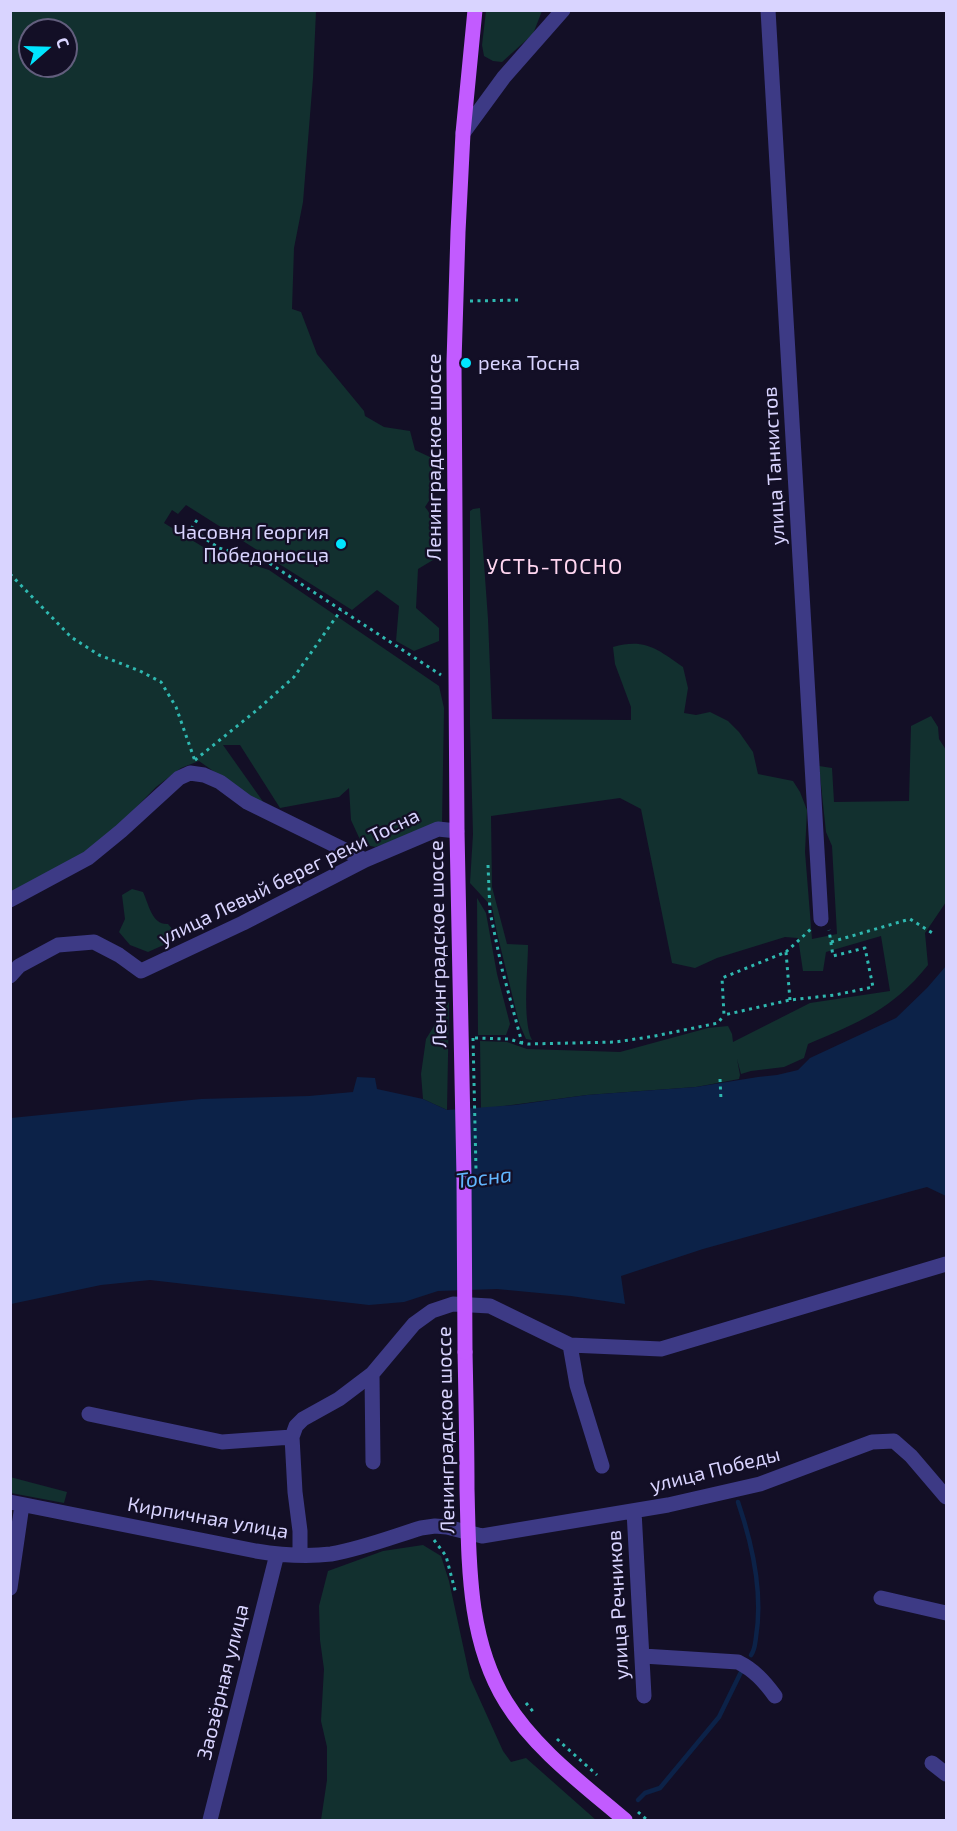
<!DOCTYPE html>
<html>
<head>
<meta charset="utf-8">
<style>
	body { margin:0 }
	#map { position:relative; width:957px; height:1831px; overflow:hidden; background:#130f26; font-family:"Exo 2",sans-serif }
	canvas { display:block }
	.frame { position:absolute; inset:0; border:12px solid #d9d4ff; pointer-events:none }
	.north { position:absolute; left:18px; top:18px; width:60px; height:60px; box-sizing:border-box; background:#130f26; border:2px solid #625e7d; border-radius:50%; rotate:70deg; font-size:16px; font-weight:700; line-height:24px; text-align:center; color:#d9d4ff }
	.north::after { content:''; display:block; margin:auto; width:21px; height:27px; background:#00e5ff; clip-path:polygon(50% 0,100% 100%,50% 72%,0 100%) }
</style>
</head>
<body>
<div id="map">
<canvas width="957" height="1831"></canvas>
<div class="frame"></div>
<div class="north">С</div>
</div>
<script>
const context = document.querySelector('canvas').getContext('2d');
context.lineJoin = 'round';
function fill(path, color) { context.fillStyle = color; context.fill(path, 'evenodd'); }
function trace(path, color, width, dash) { context.strokeStyle = color; context.lineWidth = width; context.lineCap = dash ? 'butt' : 'round'; context.setLineDash(dash || []); context.stroke(path); }
function label(font, color, halo, rows, align = 'center') {
  context.font = font + ' "Exo 2",sans-serif'; context.lineWidth = 4.5; context.setLineDash([]); context.textBaseline = 'middle'; context.strokeStyle = halo; context.fillStyle = color; for (const [text, x, y, turn = 0] of rows) {
    context.save(); context.translate(x, y); context.rotate((+turn || 0) * Math.PI / 180); context.textAlign = isNaN(turn) ? turn : align; if (halo) context.strokeText(text, 0, 0); context.fillText(text, 0, 0); context.restore();
  }
}
const green = new Path2D(`
	M10 11H316L313 78 303 202 294 248 292 309 301 312 317 354 364 411 365 416 384 427 410 431 415 450 432 458V496L425 507C438 523 443 536 438 557L418 569 416 608 439 628V641L414 651 396 641 399 606 377 590 352 610 186 505 178 514 172 510 164 523 208 550 269 570 439 686 444 708 442 824 412 836 375 847 362 844 351 820 349 788 339 797 280 808 240 745H223L264 803 257 802 199 761 181 768 156 787 119 825 88 852 11 896ZM30 30H66V66H30Z
	M486 11H542L533 34 502 62 493 61 484 56 482 45Z
	M480 508 488 619 492 719 631 720V707L615 664 613 647C645 638 657 649 683 667L688 688 684 713 696 715 710 712 728 721 739 732 753 752 758 774 793 781 800 792 807 810 805 852 812 939 837 934 832 846 826 832 819 766 832 768 834 802 909 801 911 726 931 716 938 727 939 739 946 750V902L925 933 928 965C892 1010 859 1022 808 1044L804 1058 784 1067 751 1071 741 1074 737 1059 740 1075 739 1079 696 1087 587 1095 481 1109 480 1041 507 1042 527 1049 620 1052 708 1028 728 1026 732 1034 733 1042 810 1003 890 991 881 936 826 952 823 971H803L798 938 785 937 717 958 695 968 672 963 641 809 620 798 491 816 492 887 507 944 528 945C528 969 522 1020 532 1040L526 1039 519 1023 497 933 492 907 470 883 473 834 470 725V511L473 509Z
	M132 889 143 892C149 905 152 925 168 924L173 930 168 943 148 952 130 945 119 932 125 919 122 895Z
	M477 898 486 913 497 974 510 1024 506 1035H478Z
	M449 1002 447 1110 423 1099 421 1074 426 1039Z
	M10 1477 67 1492 64 1503 11 1493Z
	M423 1545 441 1556 449 1581 470 1678 503 1751 511 1762 526 1758 596 1820H321L327 1780V1747L321 1721 324 1669 320 1640 319 1606 328 1571 383 1551Z`);
const water = new Path2D(`
	M946 966V1196L927 1187 912 1191 703 1249 621 1276 625 1304 571 1296 497 1289 438 1291 404 1302 369 1305 150 1280 101 1285 11 1304V1118L201 1099 309 1096 353 1092 357 1077 375 1078 377 1089 423 1099 447 1110 515 1105 587 1095 696 1087 758 1077 777 1075 798 1070 810 1058 896 1018 927 988Z`);
const stream = new Path2D(`
	M738 1502C752 1543 763 1594 756 1637 755 1644 755 1650 751 1655
	M638 1800 645 1793 660 1788 719 1717 741 1672`);
const path = new Path2D(`
	M470 301 519 300
	M197 520 191 529 219 548 269 563 441 675
	M10 574 71 637 99 655 140 671 161 682 176 707 195 761
	M195 760 257 710 294 677 341 610
	M488 865 490 912 502 969 522 1043 528 1044 616 1042 655 1036 718 1023 724 1015
	M831 942 910 919 934 934
	M786 952 811 929
	M790 1000 786 952 722 978 724 1015 790 1000 835 995 873 987 865 948 833 956 829 930
	M475 1038 509 1039 522 1043
	M720 1079 721 1100
	M434 1540 446 1556 456 1594
	M526 1703 535 1714
	M557 1739 597 1775
	M638 1812 647 1820`);
const minor = new Path2D(`
	M768 10 821 919
	M463 133 504 77 563 10
	M10 900 88 858 121 831 179 778 190 773 204 775 220 782 247 802 365 860
	M10 976 19 966 58 945 94 942 119 955 141 971 243 923 365 860 438 829 457 831
	M570 1345 577 1385 602 1466
	M372 1374 373 1462
	M89 1414 222 1442 292 1437
	M10 1502 256 1551C280 1555 306 1557 331 1554 361 1549 392 1537 421 1528L435 1526 447 1527 482 1536 668 1505 760 1484 872 1442 894 1441 911 1456 946 1497
	M634 1511 644 1696
	M300 1555V1531L295 1492 292 1437 296 1426 303 1419 339 1399 372 1374 414 1324 432 1311 453 1304 490 1306 570 1345 661 1349 946 1264
	M10 1588 22 1505
	M881 1598 946 1613
	M643 1656 738 1662C754 1670 764 1681 775 1696
	M932 1763 946 1774
	M210 1820 277 1554`);
const major = new Path2D(`
	M464 1177 457 831 454 362 458 232 463 133 475 10
	M465 1352C466 1398 467 1444 467 1489 469 1561 467 1639 506 1702 534 1748 584 1785 625 1820`);
const pathBridge = new Path2D(`
	M473 1038 476 1170`);
const majorBridge = new Path2D(`
	M464 1177 465 1352`);
const markers = [
	[466,363,6,"#00e5ff"],
	[341,544,6,"#00e5ff"]
];
const poiNames = [
	["река Тосна",478,363],
	["Часовня Георгия",329,532,"right"],
	["Победоносца",329,555,"right"]
];
const streetNames = [
	["Ленинградское шоссе",434,457,-90],
	["улица Танкистов",774,466,-93],
	["улица Левый берег реки Тосна",289,877,-26],
	["Ленинградское шоссе",438,944,-91],
	["Ленинградское шоссе",446,1430,-91],
	["улица Победы",715,1470,-14],
	["Кирпичная улица",208,1518,10],
	["улица Речников",618,1605,-93],
	["Заозёрная улица",223,1682,-76]
];
const neighbourhoodNames = [
	["УСТЬ-ТОСНО",555,567]
];
const waterNames = [
	["Тосна",484,1178,-7]
];
fill(green, '#12302f');
fill(water, '#0c2248');
trace(stream, '#0c2248', 4.5);
trace(path, '#2fb8b0', 3, [3, 4.5]);
trace(minor, '#3d3a85', 15);
trace(major, '#c25bff', 15);
trace(pathBridge, '#2fb8b0', 3, [3, 4.5]);
trace(majorBridge, '#c25bff', 15);
for (const [x, y, r, color] of markers) { const dot = new Path2D(); dot.arc(x, y, r, 0, 2 * Math.PI); context.fillStyle = color; context.fill(dot); trace(dot, '#130f26', 2); }
label('20px', '#d9d4ff', '#130f26', poiNames, 'left');
label('20px', '#d9d4ff', '#130f26', streetNames);
context.letterSpacing = '1.5px';
label('21px', '#ffd6f0', '#130f26', neighbourhoodNames);
context.letterSpacing = '0px';
label('italic 21px', '#62b6ff', '#130f26', waterNames);
</script>
</body>
</html>
